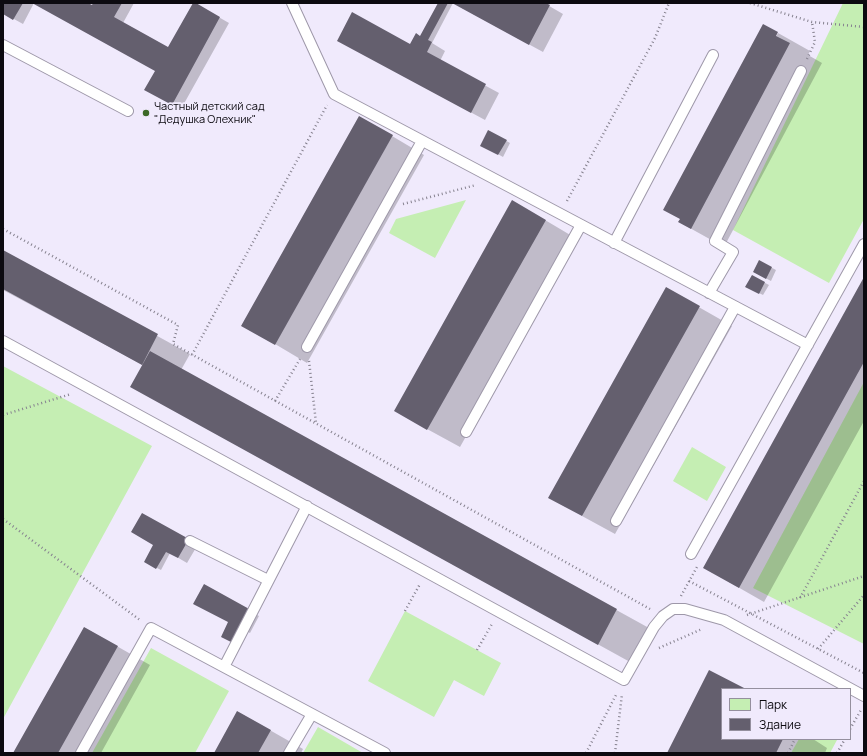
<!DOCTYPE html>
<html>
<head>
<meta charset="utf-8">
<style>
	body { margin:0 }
	#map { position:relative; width:867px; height:756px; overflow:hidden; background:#f0eafc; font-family:Manrope,sans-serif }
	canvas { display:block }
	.frame { position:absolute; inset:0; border:4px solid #0c0a10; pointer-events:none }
	.legend { position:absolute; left:721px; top:688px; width:130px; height:52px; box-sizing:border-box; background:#f0eafc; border:1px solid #95909e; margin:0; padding:5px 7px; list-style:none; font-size:12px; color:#0c0a10 }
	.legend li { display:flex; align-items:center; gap:8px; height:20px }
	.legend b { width:20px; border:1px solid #95909e }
</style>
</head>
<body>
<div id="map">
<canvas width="867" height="756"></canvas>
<div class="frame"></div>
<ul class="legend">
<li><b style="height:11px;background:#c5eeb3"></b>Парк</li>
<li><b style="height:11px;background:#645f6e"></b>Здание</li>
</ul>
</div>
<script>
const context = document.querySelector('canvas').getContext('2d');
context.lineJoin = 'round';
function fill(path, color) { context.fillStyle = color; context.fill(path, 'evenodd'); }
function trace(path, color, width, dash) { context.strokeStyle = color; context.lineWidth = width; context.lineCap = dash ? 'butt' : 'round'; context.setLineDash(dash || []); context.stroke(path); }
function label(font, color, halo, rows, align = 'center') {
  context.font = font + ' Manrope,sans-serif'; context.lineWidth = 3.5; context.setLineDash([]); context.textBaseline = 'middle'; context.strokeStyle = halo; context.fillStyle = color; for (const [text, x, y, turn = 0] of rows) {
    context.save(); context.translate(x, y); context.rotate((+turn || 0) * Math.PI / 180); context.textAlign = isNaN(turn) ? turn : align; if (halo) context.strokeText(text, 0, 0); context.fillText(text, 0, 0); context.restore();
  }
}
const green = new Path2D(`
	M843 3H864V219L829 283 733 230Z
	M466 200 435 258 389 233 396 219Z
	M3 366 152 446 3 719Z
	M864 382V644L753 588Z
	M692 447 726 467 707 501 673 481Z
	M405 611 501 663 484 696 454 680 434 717 368 681Z
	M151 648 229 691 195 753H92Z
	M318 727 363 753H303Z
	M799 739H835L837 740 830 753H791Z`);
const shadow = new Path2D(`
	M3 3H86L92 6 94 3H134L123 23 169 49 194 3 229 23 181 109 146 90 157 70 34 3 23 24 3 13Z
	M439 3H544L563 14 543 52 453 3 432 43 445 51 440 61 499 93 485 120 352 48 411 45 421 37Z
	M778 33 810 51 808 55 822 63 724 247 679 222Z
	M489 131 510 143 503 157 482 145Z
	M392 136 424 155 307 363 275 344Z
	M545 220 577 239 460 447 427 429Z
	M3 251 190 354 181 370 649 628 630 662 164 405 143 365 3 290Z
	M759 261 776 270 771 281 754 272Z
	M752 276 769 285 763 295 747 287Z
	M864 279V421L764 602 729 582Z
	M667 289 732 326 615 534 582 516Z
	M132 531 197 546 187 563 170 553 161 570 145 562 155 544Z
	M250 611 259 616 250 633 230 622Z
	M85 628 150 665 101 753H14Z
	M710 672 744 689H722V739H813L827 748 825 753H668Z
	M238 712 303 749 301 753H215Z`);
const building = new Path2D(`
	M3 3H23L13 20 3 14Z
	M32 3H88L92 5 93 3H122L114 17 168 47 193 3H196L220 17 172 105 144 90 155 71Z
	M438 3H448L428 40 432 42 427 52 486 84 471 113 337 41 352 12 410 44 416 33 420 36Z
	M452 3H546L550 5 529 45Z
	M763 24 778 32 776 36 790 43 691 229 678 222 680 219 663 210Z
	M359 116 393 135 275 345 241 326Z
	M488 130 507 140 498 155 480 146Z
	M512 200 546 220 427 430 394 411Z
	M3 250 158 334 142 365 3 289Z
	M759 260 772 267 766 279 753 272Z
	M752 275 765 282 759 294 745 287Z
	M864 277V362L739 588 703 568Z
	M666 287 700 306 582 516 548 498Z
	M150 351 617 609 598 645 130 387Z
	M142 513 189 539 178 558 166 552 156 569 144 562 153 545 131 532Z
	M204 584 251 610 233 643 221 637 228 622 193 604Z
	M84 627 118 646 58 753H13Z
	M709 670 746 689H722V739H783L776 753H667Z
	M237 711 271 730 258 753H214Z`);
const path = new Path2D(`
	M750 3 812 22 864 27
	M807 59 815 42 812 22
	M567 201 655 38 669 3
	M403 204 476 185
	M3 229 178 325 173 344 650 609
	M192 355 327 105
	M309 361 316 423
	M275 401 300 359
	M3 415 71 394
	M3 519 140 620
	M689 581 864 673
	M681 596 697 567
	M800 598 864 481
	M405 611 420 584
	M747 615 864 576
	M659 648 702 629
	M818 649 864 595
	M477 650 492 624
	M850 729 861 710
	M586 753 617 693
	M615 753 622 694
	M788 753 795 739
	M837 753 845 739`);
const service = new Path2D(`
	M292 3 334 94 808 345
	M3 45 128 111
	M614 243 713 55
	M709 293 733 252 715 241 801 71
	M3 341 624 680 654 627 663 616 673 609H685L724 620 864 696
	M307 347 422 141
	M466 432 581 225
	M616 521 735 307
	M190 541 268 580
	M691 554 864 244
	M224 667 307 506
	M81 753 151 628 385 753
	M289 753 312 714`);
const markers = [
	[146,113,4,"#3c6826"]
];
const poiNames = [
	["Частный детский сад",154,107],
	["\"Дедушка Олехник\"",154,120]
];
fill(green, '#c5eeb3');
fill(shadow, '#0003');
fill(building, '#645f6e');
trace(service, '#9e98a9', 12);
trace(path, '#86828f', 2.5, [1, 3]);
trace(service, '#fff', 10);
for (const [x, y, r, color] of markers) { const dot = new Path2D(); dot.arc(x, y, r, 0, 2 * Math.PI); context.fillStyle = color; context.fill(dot); trace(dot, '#f0eafc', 1.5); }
label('11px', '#0c0a10', '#f0eafc', poiNames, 'left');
</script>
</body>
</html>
